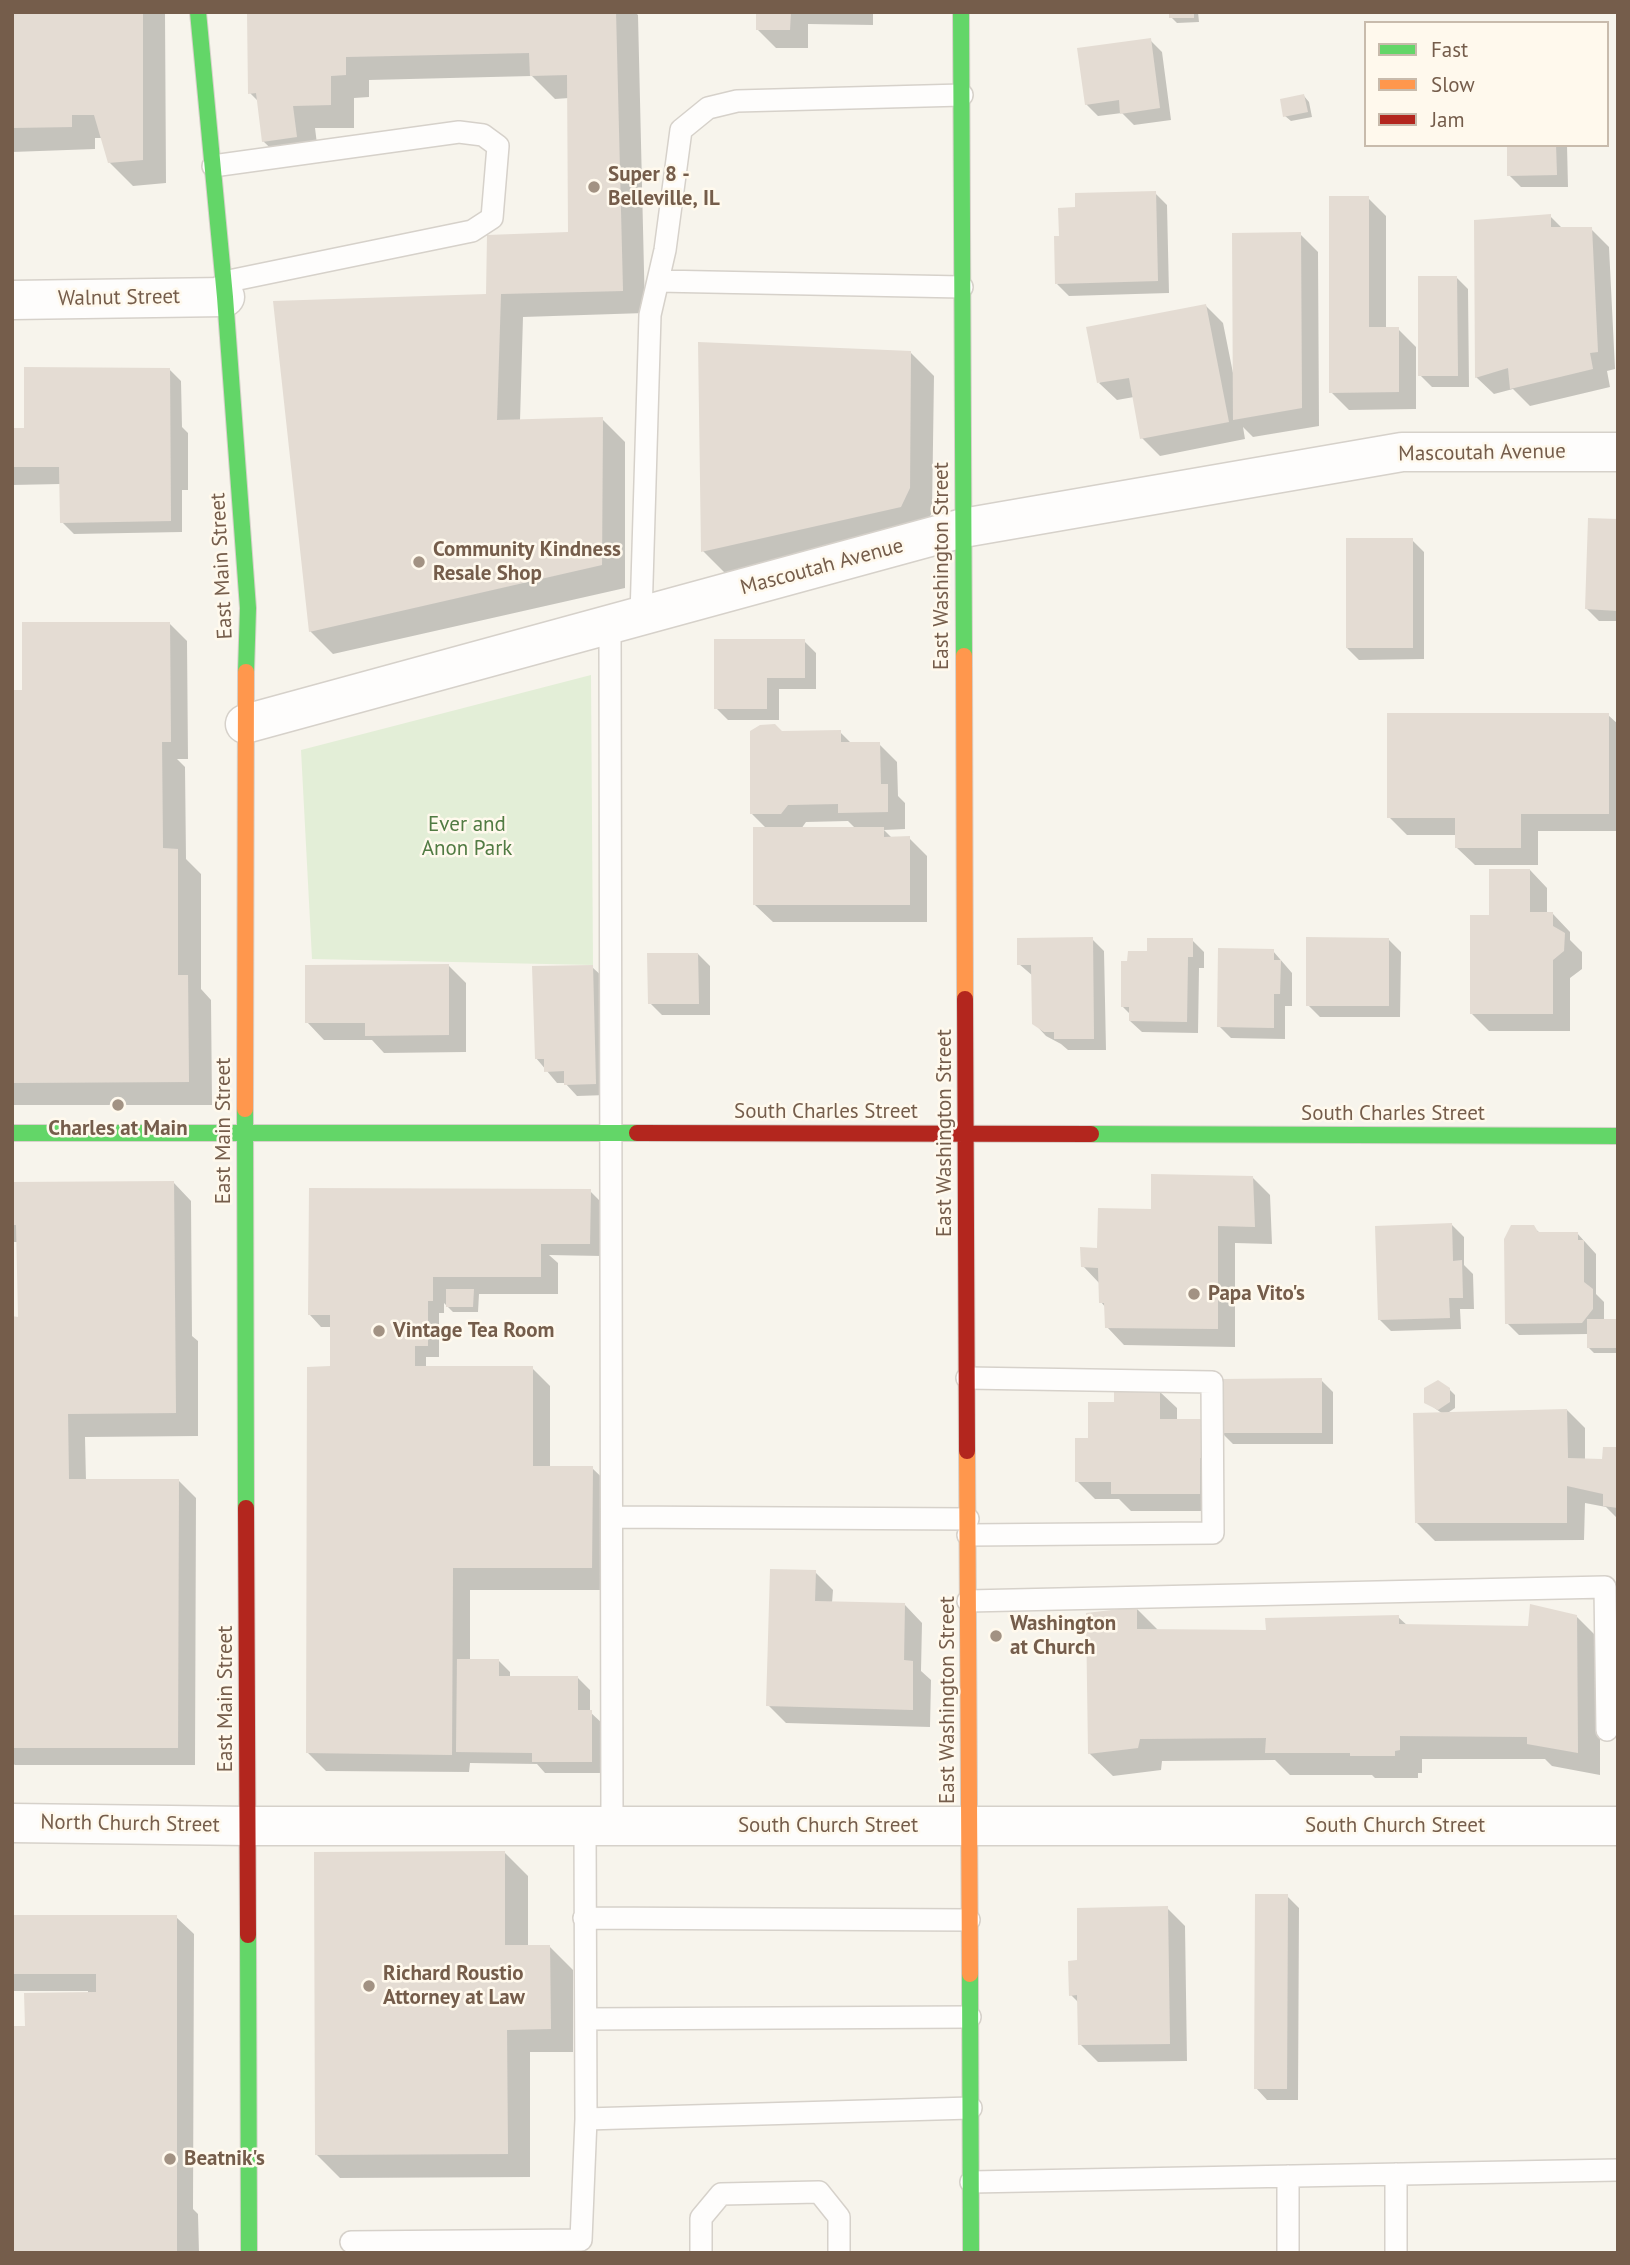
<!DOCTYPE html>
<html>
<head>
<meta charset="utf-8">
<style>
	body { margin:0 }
	#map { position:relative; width:1630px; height:2265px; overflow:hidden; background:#f7f4ec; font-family:"PT Sans",sans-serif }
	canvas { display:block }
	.frame { position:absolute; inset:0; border:14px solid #755d4b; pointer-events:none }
	.legend { position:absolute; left:1364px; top:21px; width:245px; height:126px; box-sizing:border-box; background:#fff9ed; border:2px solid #c8bbac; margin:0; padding:9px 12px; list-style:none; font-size:21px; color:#755d4b }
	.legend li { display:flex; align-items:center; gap:14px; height:35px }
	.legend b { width:35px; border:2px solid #c8bbac }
</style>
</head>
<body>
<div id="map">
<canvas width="1630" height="2265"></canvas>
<div class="frame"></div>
<ul class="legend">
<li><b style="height:9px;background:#63d668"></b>Fast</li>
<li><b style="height:9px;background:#ff974d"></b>Slow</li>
<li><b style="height:9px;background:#b3261e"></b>Jam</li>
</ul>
</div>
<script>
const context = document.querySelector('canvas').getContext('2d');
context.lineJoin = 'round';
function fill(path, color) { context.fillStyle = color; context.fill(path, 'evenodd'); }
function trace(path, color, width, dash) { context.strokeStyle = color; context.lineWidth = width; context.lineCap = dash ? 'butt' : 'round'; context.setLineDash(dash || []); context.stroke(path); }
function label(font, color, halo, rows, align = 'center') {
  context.font = font + ' "PT Sans",sans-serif'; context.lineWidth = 5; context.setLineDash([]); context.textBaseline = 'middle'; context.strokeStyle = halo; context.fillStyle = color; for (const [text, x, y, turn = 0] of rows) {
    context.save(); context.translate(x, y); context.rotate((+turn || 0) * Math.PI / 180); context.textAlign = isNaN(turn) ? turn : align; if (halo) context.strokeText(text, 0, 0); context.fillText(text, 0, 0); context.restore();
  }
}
const green = new Path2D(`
	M591 675 593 965 312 959 301 750Z`);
const shadow = new Path2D(`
	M12 12H165L166 183 133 186 109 162 102 138H95V149L12 152Z
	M248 12H635L638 15 645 313 523 317 520 421 602 419 625 442V588L333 654 310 631 488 295 570 234 569 98 555 99 532 76 369 80V97L354 98V128H315L319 160 287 164 263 141 259 102 250 93Z
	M758 12H873V25L808 24V48H776L758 30Z
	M1171 12H1198L1199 22 1177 23 1171 17Z
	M1150 40 1162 52 1171 120 1134 125 1122 113 1098 116 1086 104Z
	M1304 96 1309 102 1312 117 1291 121 1285 116Z
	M1509 145H1567L1568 187H1521L1509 175Z
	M1155 193 1167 205 1169 293 1069 296 1057 284Z
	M1368 198 1386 216V329H1398L1416 347V409L1349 410 1331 392Z
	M1550 216 1563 229H1591L1609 247 1615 369 1607 371 1610 387 1530 406 1513 389 1494 394 1476 377Z
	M1300 234 1318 252 1319 426 1253 437 1243 427 1245 439 1160 456 1142 438 1134 397 1117 400 1099 383 1205 305 1223 323 1233 373H1234Z
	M1456 277 1468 289 1469 387H1432L1420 375Z
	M911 353 934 376 932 512 924 530 726 574 703 551Z
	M169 369 181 381 182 427 188 433V490H182V532L74 534 62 522 61 484 12 485V430H26Z
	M1618 521V621H1599L1587 609Z
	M1412 540 1424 552V659L1359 660 1347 648Z
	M169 623 187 641 188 759H177L185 767 186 859 201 874V989L211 1000 212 1105H12V692H24Z
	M804 641 816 653V689H779V720H728L716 708Z
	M1608 715 1618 724V831H1538V865H1475L1457 848V835H1407L1389 817Z
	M782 732H840L852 744H879L897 762 898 796 905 803V829L884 830 892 838H909L927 856V922H773L755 905 767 829 752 814ZM848 821 856 829H801L806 822Z
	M1530 870 1547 888V914H1553L1570 932V940L1582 952V969L1570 978V1031H1489L1471 1013 1491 916Z
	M1092 939 1104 951 1106 1050H1068L1061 1044 1046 1036 1034 1023 1033 976 1019 964Z
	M1192 940 1204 952V968H1199L1198 1033 1142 1032 1130 1021V1014L1123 1007 1149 953Z
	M1389 940 1401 952 1400 1017H1320L1308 1005Z
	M1273 951 1292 973V1006H1285V1039L1231 1038 1219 1026Z
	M698 954 710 966V1015H662L650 1003Z
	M448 965 466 983V1052L384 1053 372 1040H324L307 1022Z
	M592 967 604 978 607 1095 577 1096 565 1083H557L536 1058Z
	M1252 1177 1270 1195 1272 1244 1235 1243V1347L1124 1345 1107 1327 1106 1308 1101 1302 1100 1284 1083 1266 1098 1250 1153 1211Z
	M174 1183 191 1201 192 1336 198 1341V1436L85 1437 86 1481 178 1480 196 1498 195 1765H15L12 1763V1317L20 1319 18 1242H12V1184Z
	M590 1191 602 1203 601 1256 549 1255 558 1263V1294H479L478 1312H453L444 1303V1313H439V1357H426V1368H532L550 1386V1468H592L616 1491 615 1590H470V1660H498L510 1672V1678H578L590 1690V1712L603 1724V1773H545L537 1764 470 1763 469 1772 326 1771 308 1753 335 1368 332 1327H321L310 1315Z
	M1452 1225 1464 1237V1265L1473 1274 1474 1309H1460L1461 1329 1391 1331 1379 1319Z
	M1533 1227 1540 1233H1577L1596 1254V1294L1604 1302V1321H1618V1353H1594L1588 1347V1334L1519 1335 1507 1323Z
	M1321 1380 1333 1392V1444H1233L1224 1435V1475H1218V1511H1131L1119 1499H1095L1077 1481 1089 1439 1115 1404 1159 1391 1177 1408V1420L1221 1435V1381Z
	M1449 1389 1455 1395V1408L1446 1414 1567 1410 1585 1428V1460L1604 1461 1616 1449 1618 1450V1519L1606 1507 1585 1503 1584 1540 1435 1541 1417 1523 1443 1414 1426 1402Z
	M815 1572 833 1590 832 1603 905 1605 922 1623 921 1671 931 1680 930 1727 786 1723 768 1705Z
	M1137 1609 1159 1631 1268 1632 1398 1617 1408 1626 1530 1628 1576 1616 1600 1640V1775L1552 1766 1545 1759H1422V1773H1418V1778H1375L1372 1775H1290L1275 1760 1162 1761 1161 1770 1113 1776 1089 1753Z
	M504 1852 528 1876V1946H549L573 1970V2052H530V2177L340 2178 317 2155Z
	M1287 1896 1299 1908 1298 2100H1267L1256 2088Z
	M1167 1908 1185 1926 1187 2061 1098 2062 1080 2044 1079 2003 1071 1995 1079 1962Z
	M12 1917H176L194 1934 193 2209 198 2214 199 2253H12L26 2027 88 1994V1991H12Z`);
const building = new Path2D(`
	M12 12H143V160L108 163 94 115H72V127L12 128Z
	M247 12H616L623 291 501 294 497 420 603 417 602 565 309 632 273 301 486 294 487 235 568 232 567 75 530 76 529 53 346 57V75L331 76V105L293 106 297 137 262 142 256 93 248 94Z
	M756 12H791L790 30H756Z
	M1169 12H1194V18H1169Z
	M1151 38 1160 108 1120 114 1119 100 1085 105 1077 48Z
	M1304 94 1308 112 1283 117 1280 99Z
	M1507 145H1556L1557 175 1507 176Z
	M1156 191 1158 281 1055 284 1054 236H1059L1058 208 1075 207V193Z
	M1329 196H1369V327H1399V392L1329 393Z
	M1551 214V227H1592L1598 352 1590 353 1593 369 1510 389 1508 368 1475 378 1474 220Z
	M1301 232 1302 408 1233 420 1232 233Z
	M1418 276H1457L1458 376H1418Z
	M1206 304 1229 422 1140 439 1129 378 1097 383 1086 327Z
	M698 342 911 351 910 488 901 507 701 552Z
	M24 367 170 368 171 521 60 523 59 467H12V428H24Z
	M1588 518 1618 519V611L1585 609Z
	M1346 538H1413V648H1346Z
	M22 622H170L171 742H162L163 848 178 849V975H188L189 1082 12 1083V690H22Z
	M714 639H805V678H767V709H714Z
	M1387 713H1609V814H1521V848H1455V818H1387Z
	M775 724 782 731 841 730V742H880L881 784H888V812L838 813V804L788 805 781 814H750V731L760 725Z
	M753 827H884V837L910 836V905H753Z
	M1489 869H1530V912H1553V926L1565 933 1564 951 1553 960V1014H1470V915H1489Z
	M1093 937 1094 1039H1054V1032H1044L1032 1024 1031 965H1017V938Z
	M1306 937 1389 938V1006H1306Z
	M1147 938H1193V957H1188L1187 1022 1129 1021V1007H1121V961H1127L1128 951H1147Z
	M1218 948 1274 949V960H1281L1280 994H1274V1028L1217 1027Z
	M647 953H698L699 1004H648Z
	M449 964V1035L365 1036V1023H305V965Z
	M593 965 596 1084 564 1085V1071L544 1072V1059H535L532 966Z
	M1151 1174 1253 1176 1255 1227 1218 1226V1329L1105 1328 1104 1303H1099L1098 1268 1081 1267 1080 1247 1097 1248 1098 1208 1151 1209Z
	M174 1181 176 1413 68 1414 69 1479H179L178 1748H12V1316L18 1317 16 1225H12V1182Z
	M309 1188 591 1189 590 1244H541V1277H433V1301H428V1346H415V1366H533V1466H593L592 1568H453L452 1755 306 1753 307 1367 330 1366V1315H308Z
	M1452 1223 1453 1261 1462 1260 1463 1298H1449L1450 1318 1378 1320 1375 1226Z
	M1511 1225H1534L1538 1232H1578V1240H1584V1282L1593 1289V1309L1582 1323 1505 1324 1504 1239Z
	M446 1289H474L473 1307H446Z
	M1587 1319H1618V1348H1587Z
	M1322 1378V1433H1220V1379Z
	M1438 1380 1450 1388V1402L1438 1410 1424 1403V1388Z
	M1114 1389H1160V1419H1207V1458H1200V1494H1111V1482H1075V1438H1088V1402H1114Z
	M1567 1409 1568 1458 1602 1459 1603 1447H1617L1618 1508 1603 1506V1494L1567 1486V1523H1415L1413 1413Z
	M770 1569 816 1570 815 1601 905 1603 904 1660 913 1661V1710L766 1706Z
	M1530 1604 1577 1615 1578 1753 1527 1744V1737L1400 1736V1750L1395 1751V1756H1350V1753H1265L1266 1738 1140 1739 1138 1748 1088 1754 1086 1613 1137 1607V1629L1266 1630 1265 1618 1399 1615V1624L1528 1626Z
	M457 1659H499V1676H578V1710H592V1762H532V1753L456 1752Z
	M505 1851V1945H550L551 2029 507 2030 508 2154 315 2155 314 1852Z
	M1255 1894H1288L1287 2089H1254Z
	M1168 1906 1170 2044 1078 2045 1077 1995 1069 1996 1068 1961 1077 1960V1908Z
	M12 1915H177V2253H12V2026H25L24 1993 96 1992V1974H12Z`);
const lane = new Path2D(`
	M213 166 459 132 483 135 498 146 492 218 472 231 224 282
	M658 281 962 287
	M641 616 650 315 665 250 681 130 708 108 737 101 962 95
	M610 625 612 1826
	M967 1378 1212 1382 1213 1533 968 1535
	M612 1517 968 1519
	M968 1601 1605 1587 1607 1730
	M584 1918 969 1920
	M586 2019 970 2017
	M586 2119 971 2108
	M1396 2174V2253
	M1288 2176V2253
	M971 2182 1618 2170
	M351 2242 581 2240 586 2119 585 1826
	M701 2253V2218L721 2194 819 2192 839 2217V2253`);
const street = new Path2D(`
	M12 300 225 297
	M245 724 963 528 1402 452H1618
	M12 1823 248 1826H1618`);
const fast = new Path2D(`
	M198 12 225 297 248 608 246 672
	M961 12 964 656
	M245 1109 246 1508
	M12 1133H637
	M1091 1134 1618 1136
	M248 1935 249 2253
	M970 1974 971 2253`);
const slow = new Path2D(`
	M964 656 965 999
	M245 1109 246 672
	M967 1451 970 1974`);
const jam = new Path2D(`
	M965 999 967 1451
	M637 1133 1091 1134
	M246 1508 248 1935`);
const markers = [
	[594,187,7,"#a29283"],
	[419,562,7,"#a29283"],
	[118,1105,7,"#a29283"],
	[1194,1294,7,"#a29283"],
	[379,1331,7,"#a29283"],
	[996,1636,7,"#a29283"],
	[369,1986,7,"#a29283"],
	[170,2159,7,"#a29283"]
];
const poiNames = [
	["Super 8 -",608,175],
	["Belleville, IL",608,199],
	["Community Kindness",433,550],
	["Resale Shop",433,574],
	["Charles at Main",118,1129,"center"],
	["Papa Vito's",1208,1294],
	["Vintage Tea Room",393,1331],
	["Washington",1010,1624],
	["at Church",1010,1648],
	["Richard Roustio",383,1974],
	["Attorney at Law",383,1998],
	["Beatnik's",184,2159]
];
const streetNames = [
	["Walnut Street",119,298,-1],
	["Mascoutah Avenue",1482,453,-1],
	["East Main Street",222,566,-93],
	["East Washington Street",942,566,-90],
	["Mascoutah Avenue",822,567,-15],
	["South Charles Street",826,1112],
	["South Charles Street",1393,1114],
	["East Main Street",224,1131,-90],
	["East Washington Street",945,1133,-90],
	["East Main Street",226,1699,-90],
	["East Washington Street",948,1700,-90],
	["North Church Street",130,1824,1],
	["South Church Street",828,1826],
	["South Church Street",1395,1826]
];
const parkNames = [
	["Ever and",467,825],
	["Anon Park",467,849]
];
fill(green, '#e3eed7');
fill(shadow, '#0003');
fill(building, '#e4dcd3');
trace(lane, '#d6d1ca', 24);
trace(street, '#d6d1ca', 41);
trace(fast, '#d7d1ca', 18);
trace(slow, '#d7d1ca', 18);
trace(jam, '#d7d1ca', 18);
trace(lane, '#fefdfc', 21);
trace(street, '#fefdfc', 38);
trace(fast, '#63d668', 16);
trace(slow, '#ff974d', 16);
trace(jam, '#b3261e', 16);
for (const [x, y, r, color] of markers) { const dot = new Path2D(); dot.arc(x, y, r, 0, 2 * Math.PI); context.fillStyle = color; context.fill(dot); trace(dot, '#fff9ed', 2.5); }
label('bold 21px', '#755d4b', '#fff9ed', poiNames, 'left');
label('21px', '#755d4b', '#fff9ed', streetNames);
label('21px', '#517b43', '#fff9ed', parkNames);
</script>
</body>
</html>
